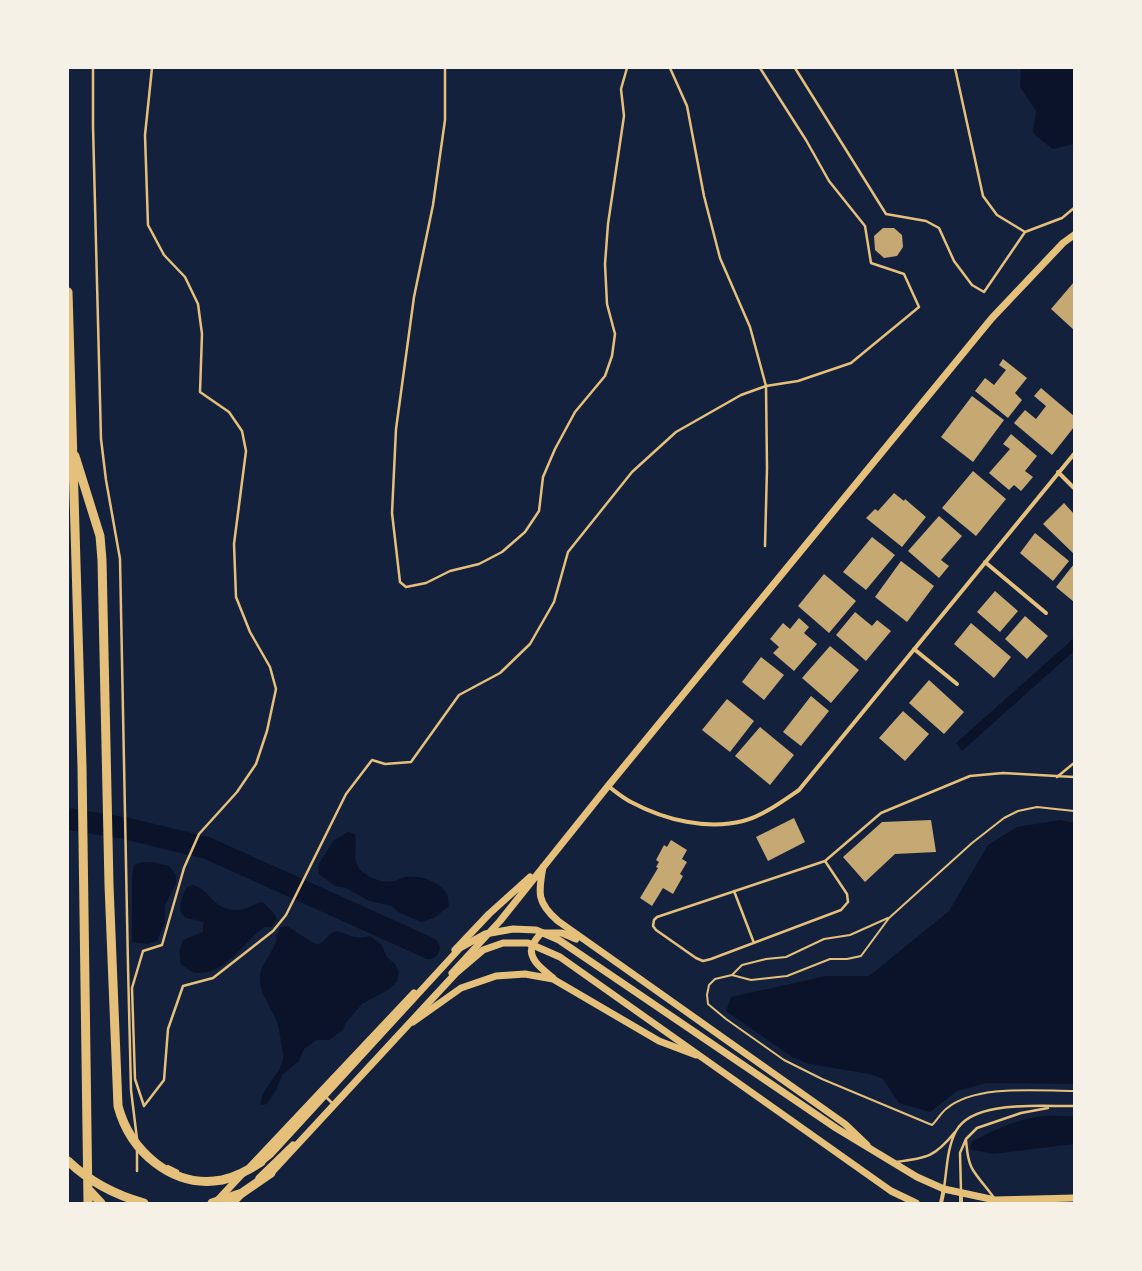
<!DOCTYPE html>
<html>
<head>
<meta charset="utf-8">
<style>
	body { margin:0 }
	#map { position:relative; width:1142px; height:1271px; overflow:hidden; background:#14213d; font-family:Manrope,sans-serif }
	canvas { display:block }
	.frame { position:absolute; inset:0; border:69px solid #f6f1e7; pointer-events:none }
</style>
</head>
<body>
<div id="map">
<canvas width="1142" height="1271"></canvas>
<div class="frame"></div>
</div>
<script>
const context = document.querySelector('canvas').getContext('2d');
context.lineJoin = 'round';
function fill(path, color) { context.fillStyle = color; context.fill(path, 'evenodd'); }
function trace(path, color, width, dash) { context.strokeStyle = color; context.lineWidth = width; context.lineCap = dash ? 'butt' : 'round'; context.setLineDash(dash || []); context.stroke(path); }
const water = new Path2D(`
	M1021 68H1074V144L1053 149 1036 136 1033 132 1036 111 1020 87Z
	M1074 638V651L962 751 956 743Z
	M1061 820 1074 823V1084L986 1083 957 1091 930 1112 899 1103 883 1079 870 1074 809 1064 792 1057 726 1011 731 997 826 976H869L949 911 988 845 1017 827Z
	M348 832 355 834C358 845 352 857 358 867 365 877 383 884 394 881 398 880 402 877 406 877 418 875 438 881 445 891 449 895 448 901 449 906L434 918 421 922 398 912 392 906 369 901 346 888 335 886 319 874 318 865 334 840Z
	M142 862H152L169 866 176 875V884L165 905V923L157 941 148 944 132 942V876L134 865Z
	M192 885C212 890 210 908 235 910 246 911 253 903 263 902L273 912 277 919 271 927H264C245 941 225 975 197 973 191 973 186 967 181 964 179 954 179 949 183 940L203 932V922C198 920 195 920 190 919 174 916 181 897 187 887Z
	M287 926 315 944H319C325 941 328 934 334 932 344 929 351 942 370 936L381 944 387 957 395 964 399 972 397 982 388 990 362 1004 345 1024 343 1030 329 1040H317L304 1049 299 1061 282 1075 277 1088 267 1104 261 1105C260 1088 281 1075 283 1059 284 1055 282 1050 282 1047 280 1036 279 1026 275 1017 268 1003 258 990 260 974 262 962 279 945 276 936L281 927Z
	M1074 1116V1144L993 1154 970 1149 972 1142C989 1132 1016 1120 1036 1117 1048 1115 1062 1116 1074 1116Z`);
const river = new Path2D(`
	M68 819 124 828 207 848 429 948`);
const building = new Path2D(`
	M883 228H894L902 235 903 247 897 256 884 258 875 250 874 236Z
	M1074 282V330L1051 309Z
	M1003 359 1027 378 1015 393 1022 400 1008 418 975 391 985 378 994 385 1006 370 999 365Z
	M1041 388 1074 416V427L1052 455 1014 423 1025 410 1036 419 1046 406 1034 396Z
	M972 396 1004 420 973 462 941 437Z
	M1011 434 1037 456 1025 471 1033 477 1021 491 1014 485 1009 490 989 473 1010 449 1003 444Z
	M973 471 1006 499 976 536 942 508Z
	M894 493 904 501 905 499 926 517 902 547 866 518 875 509 878 511Z
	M1064 503 1074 514V554L1043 524Z
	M939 516 962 536 941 560 949 566 939 578 908 551Z
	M1035 533 1069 561 1053 581 1020 553Z
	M872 537 895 555 866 590 843 572Z
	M901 561 934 586 907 622 875 597Z
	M1074 564V602L1056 587Z
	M824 574 856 601 829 633 798 606Z
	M995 591 1018 611 1000 632 977 612Z
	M855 612 872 626 877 620 891 631 866 661 836 635Z
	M1025 616 1048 636 1027 659 1005 639Z
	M799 618 809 627 804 633 817 644 794 671 773 653 779 647 770 639 783 623 790 629Z
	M971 623 1011 657 994 678 954 644Z
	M830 646 859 670 831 703 802 678Z
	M761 657 784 675 764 700 742 682Z
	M929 680 964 712 944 734 909 703Z
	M811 696 829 711 801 746 783 732Z
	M727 699 754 721 730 752 702 730Z
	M903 711 929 734 905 761 879 738Z
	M760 727 794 755 770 785 735 756Z
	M794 818 805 842 768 861 756 837Z
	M931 820 936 852 895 854 865 882 843 857 882 822Z
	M671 840 687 850 682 859 687 862 680 874 683 876 673 894 663 888 652 906 640 898 658 868 656 867 659 862 656 860 664 845 667 847Z`);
const path = new Path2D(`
	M1074 811 1037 807 1018 811 1004 818 972 843 889 918 861 956 847 959H830L787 976 751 980 732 975 715 979 709 985 707 995 708 1004 726 1019 784 1060 822 1079 932 1125C937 1120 941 1113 946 1109 976 1084 1037 1091 1074 1091
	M732 975 742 965 766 959 786 957 824 939 850 935 888 918`);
const service = new Path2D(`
	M93 68V126L101 439 106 480 120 559 128 966 131 1090 137 1139
	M152 68 145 135 148 225 164 255 185 277 198 304 202 334 200 392 229 412 242 431 246 451 234 544 236 597 250 632 270 667 276 689 267 731 256 764 237 792 199 834 184 868 162 945 143 951 132 988 135 1079 144 1106 164 1080 168 1029 183 986 213 978 273 931 286 915 346 794 372 760 385 764 411 762 459 695 500 673 530 644 554 602 568 552 632 472 676 432 741 395 766 386 798 381 851 363 919 307 904 274 871 263 865 226 829 181 806 140 760 68
	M445 68V120L433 205 414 297 396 429 392 513 400 582 406 587 426 583 450 571 479 564 502 552 525 532 539 511 543 477 555 449 575 412 605 376 612 356 615 334 607 304 605 264 608 224 624 116 621 89 627 68
	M670 68 687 106 704 196 720 258 750 327 766 386 767 468 765 546
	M795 68 886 214 926 221 939 228 954 261 972 285 984 292 1025 232
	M955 68 983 196 997 215 1025 232 1062 218 1074 208
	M1057 777 1074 763
	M825 861 847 894 848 902 841 910 711 959 703 961 696 958 656 930 653 926 654 920 657 917 825 861 881 813 970 776 1003 773 1074 777
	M734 891 754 943
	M325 1096 333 1104
	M966 1140C967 1151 968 1164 975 1173 981 1182 988 1189 994 1198
	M137 1148V1171
	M896 1162C927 1158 935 1157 955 1132
	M168 1166 178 1171
	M944 1188C947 1169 947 1148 956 1131 973 1099 1043 1107 1074 1106
	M961 1191 960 1153 966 1139 977 1128 1021 1113 1048 1108`);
const minor = new Path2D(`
	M1058 472 1074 488
	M985 562 1046 613
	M914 649 957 684
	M608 786C616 792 624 799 633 803 665 820 707 830 743 821 761 817 783 801 799 790L1074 454
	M961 1193V1203
	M941 1203 944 1189`);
const tertiary = new Path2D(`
	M543 867C538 893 537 903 558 921L845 1124 867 1145
	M455 950 489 914 530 877
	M452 973 500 921 608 786 992 318 1063 243 1074 235
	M553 978C545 971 528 960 532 947 533 942 538 937 541 933H562L576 939
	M413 1022 461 988 496 976 525 974 553 979 659 1041 696 1055
	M250 1167 414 993
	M259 1178 293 1145
	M217 1201 242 1174
	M233 1203 243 1193`);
const secondary = new Path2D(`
	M261 1162 271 1154 460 948 485 934 513 929 536 930 559 940 836 1128 917 1177 944 1189 995 1200 1074 1198
	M271 1173 456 973 483 950 503 943H528L560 957 891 1191 916 1203`);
const trunk = new Path2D(`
	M68 292 82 767 88 1203
	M75 456 100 536 102 560 109 885 118 1106C130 1151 172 1189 222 1180 236 1177 249 1170 261 1162
	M68 1161C90 1182 115 1195 144 1203
	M88 1189 101 1203
	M212 1203 242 1193 271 1173`);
fill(water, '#0b132b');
trace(river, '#0b132b', 22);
fill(building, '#c6a872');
trace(path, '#e5c07b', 2);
trace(service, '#e5c07b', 2.5);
trace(minor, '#e5c07b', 4);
trace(tertiary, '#e5c07b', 7);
trace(secondary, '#e5c07b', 7);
trace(trunk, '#e5c07b', 9);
</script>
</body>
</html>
